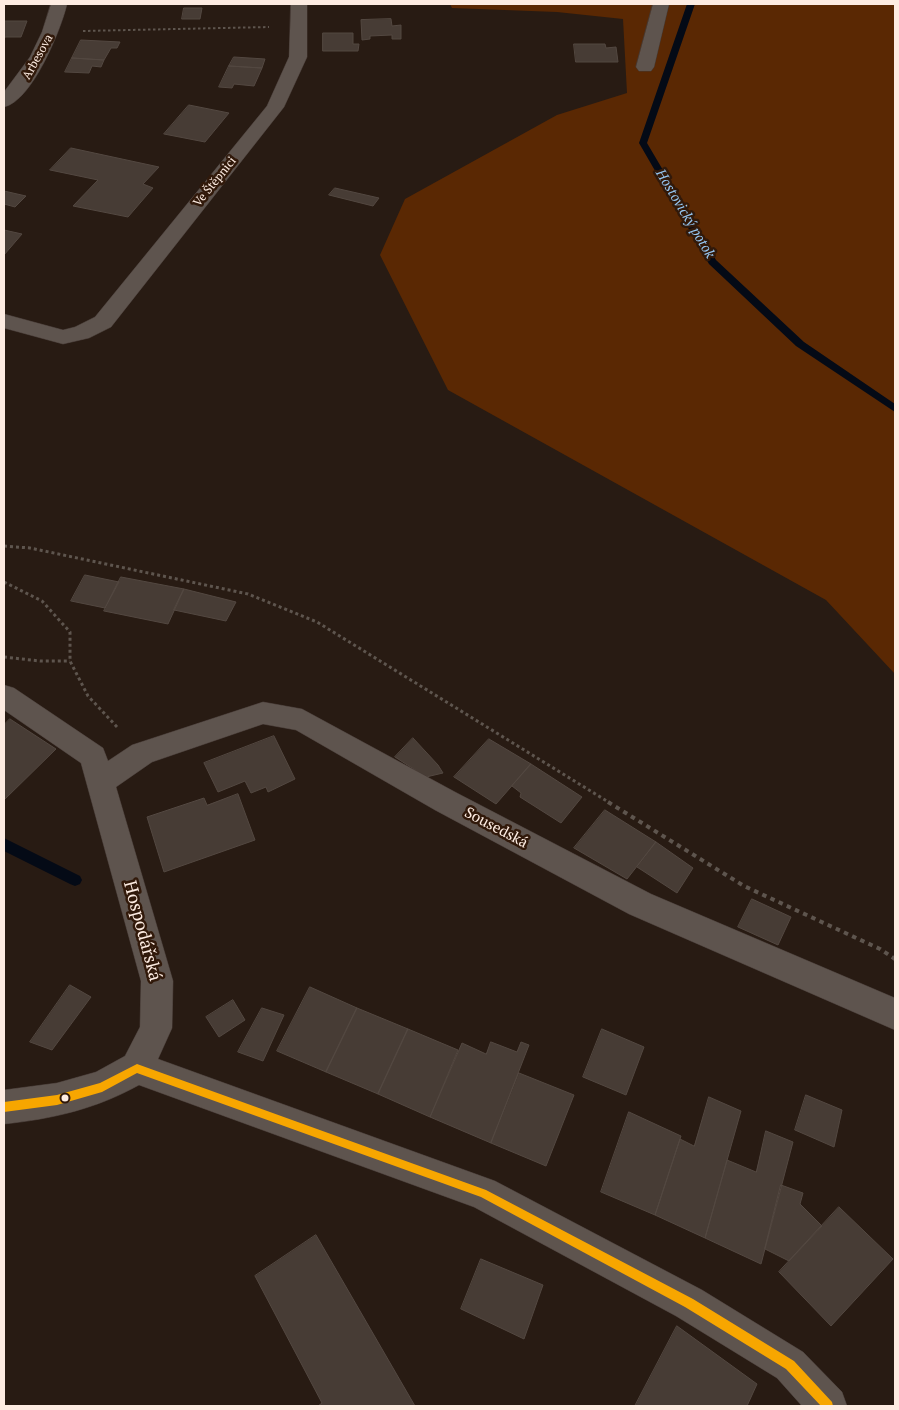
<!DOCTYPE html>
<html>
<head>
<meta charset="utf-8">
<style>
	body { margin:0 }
	#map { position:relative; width:899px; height:1410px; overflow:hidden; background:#281b13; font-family:"PT Serif",serif }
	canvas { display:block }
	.frame { position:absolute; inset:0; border:5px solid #fdece2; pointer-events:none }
</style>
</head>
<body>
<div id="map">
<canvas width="899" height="1410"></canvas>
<div class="frame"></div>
</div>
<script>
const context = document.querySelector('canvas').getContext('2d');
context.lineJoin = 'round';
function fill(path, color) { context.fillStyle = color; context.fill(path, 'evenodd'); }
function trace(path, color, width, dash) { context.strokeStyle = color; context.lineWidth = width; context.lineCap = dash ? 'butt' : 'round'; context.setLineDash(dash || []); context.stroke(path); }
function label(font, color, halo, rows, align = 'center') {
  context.font = font + ' "PT Serif",serif'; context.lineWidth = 5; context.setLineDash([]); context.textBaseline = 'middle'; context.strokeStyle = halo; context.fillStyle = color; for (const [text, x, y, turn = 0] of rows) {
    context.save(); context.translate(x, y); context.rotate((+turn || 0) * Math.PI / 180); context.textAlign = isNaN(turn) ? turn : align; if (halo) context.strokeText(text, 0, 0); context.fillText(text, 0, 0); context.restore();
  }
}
const green = new Path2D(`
	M450 4H895V674L826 600 448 390 380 255 405 199 557 115 627 93 623 19 557 12 452 8Z`);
const stream = new Path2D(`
	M687 4H695L647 143 716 260 804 342 895 404V412L796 346 709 264 639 143Z
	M4 838 80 876 82 880 80 884 75 886 70 884 4 851Z`);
const building = new Path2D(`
	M184 8H202L200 19H182Z
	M391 19 392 26 401 25V39H392V35L370 36V39L362 40 361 20Z
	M4 21H27L21 37H5L4 40Z
	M323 33H353V44H359L358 51H323Z
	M81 40 120 42 117 48H111L104 60 72 58Z
	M574 44H605L606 48 616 47 618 62H576Z
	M234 57 265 59 262 68 229 66Z
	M72 58 104 60 101 67 92 66 89 73 65 72Z
	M229 66 262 68 254 86 234 84 232 88 219 87Z
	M189 105 229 113 205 142 164 134Z
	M71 148 159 167 143 184 153 188 128 217 73 206 98 180 50 170Z
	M335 188 379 198 373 206 329 195Z
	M4 191 26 196 15 207 4 204Z
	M4 230 22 234 4 255Z
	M85 575 119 582 105 608 71 601Z
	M121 577 184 589 168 624 104 611Z
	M184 589 236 602 226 621 174 610Z
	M10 719 56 749 4 800V725Z
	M274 736 295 779 268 792 266 787 251 793 245 781 218 792 204 763Z
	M413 738 438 765 443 773 426 777 395 757Z
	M489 739 531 764 496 804 454 777Z
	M531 764 582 797 561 823 520 797 521 793 512 786Z
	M238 794 255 840 164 872 147 817 204 798 207 805Z
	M605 810 656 842 627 879 574 848Z
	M656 842 693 868 677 893 637 867Z
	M752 899 791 917 778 945 738 927Z
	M70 985 91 997 52 1050 30 1042Z
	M310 987 357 1008 326 1072 277 1051Z
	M233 1000 245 1020 219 1037 206 1017Z
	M262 1008 284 1015 263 1061 238 1052Z
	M357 1008 408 1029 378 1094 326 1072Z
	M408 1029 458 1050 430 1117 378 1094Z
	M602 1029 644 1047 626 1095 583 1077Z
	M491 1042 517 1052 521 1042 529 1045 491 1143 430 1117 462 1043 486 1054Z
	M519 1073 574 1095 546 1166 491 1143Z
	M806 1095 842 1110 834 1147 795 1130Z
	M709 1097 741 1111 705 1238 655 1215 680 1139 694 1146Z
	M629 1112 681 1136 655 1215 601 1192Z
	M766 1131 793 1142 761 1264 705 1238 727 1160 756 1172Z
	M781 1185 803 1193 800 1204 822 1226 789 1261 765 1249Z
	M839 1207 893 1259 831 1326 779 1272Z
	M316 1235 415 1406H318L322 1403 255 1276Z
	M481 1259 543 1285 524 1339 461 1309Z
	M677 1326 757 1384 747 1406H635Z`);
const pathFar2 = new Path2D(`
	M83 31 269 27`);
const pathFar1 = new Path2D(`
	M4 546 30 548 248 594 317 622 610 803
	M4 582 42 601 70 632V661L88 696 118 728
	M4 657 40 661H70`);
const path = new Path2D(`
	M608 802 744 886 880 949 895 959`);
const minor = new Path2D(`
	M51 4H67C61 30 32 101 4 107V92L30 57 42 32Z
	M291 4H307V57L284 107 111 327 89 338 63 344 4 328V314L63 330 75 327 95 317 267 106 289 57Z
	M653 4H669L654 67 651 71H639L636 67Z
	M4 685 14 688 103 748 108 761 132 745 263 702 302 709 455 792 651 894 895 998V1030L629 914 435 810 296 730 263 724 152 762 116 787 173 981 172 1028 158 1059 495 1181 702 1290 803 1352 842 1392 847 1406H802L777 1378 676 1316 474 1207 139 1085C96 1109 52 1119 4 1124V1090L57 1083 96 1072 125 1056 140 1027 141 981 81 763 4 710Z`);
const bus1 = new Path2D(`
	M137 1064 486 1190 693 1299 794 1361 832 1402 833 1406H821L786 1369 685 1307 481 1197 137 1073 102 1092 57 1105 4 1112V1102L57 1095 100 1083Z`);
const markers = [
	[65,1098,4.5,"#fdece2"]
];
const farStreetnames = [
	["Arbesova",38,57,-61],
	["Ve Štěpnici",215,182,-51]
];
const farWaternames = [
	["Hostovický potok",685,214,59]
];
const streetNames = [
	["Sousedská",496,828,28]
];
const nearStreetnames = [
	["Hospodářská",142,931,75]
];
fill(green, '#5a2803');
fill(stream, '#040a16');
fill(building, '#473c35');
trace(building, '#534841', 1);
trace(minor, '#443833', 1);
trace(pathFar2, '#5e554e', 2, [2.5, 2.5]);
trace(pathFar1, '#5e554e', 3, [3, 3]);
trace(path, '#5e554e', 4, [4.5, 4.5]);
fill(minor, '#5e544e');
fill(bus1, '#f7a600');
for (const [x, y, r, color] of markers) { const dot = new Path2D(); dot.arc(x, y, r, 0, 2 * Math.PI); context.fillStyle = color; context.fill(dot); trace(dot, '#31190a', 2); }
label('12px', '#fdece2', '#31190a', farStreetnames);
label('italic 14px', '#96c6f1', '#31190a', farWaternames);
label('15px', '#fdece2', '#31190a', streetNames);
label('18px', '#fdece2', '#31190a', nearStreetnames);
</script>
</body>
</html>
